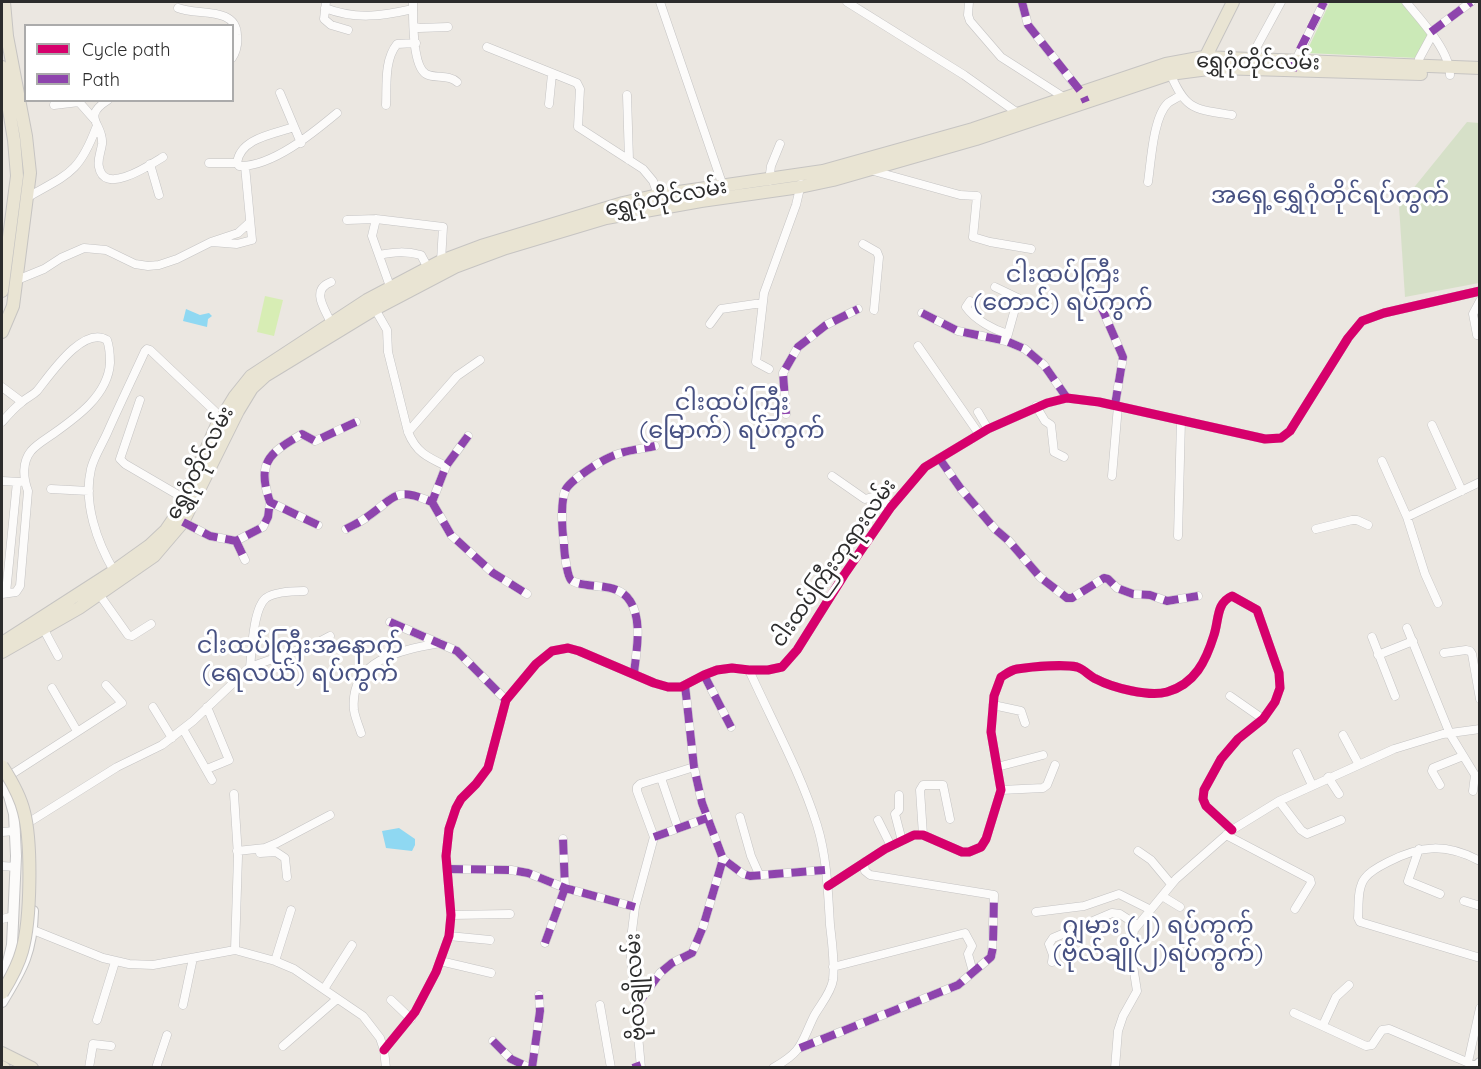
<!DOCTYPE html>
<html>
<head>
<meta charset="utf-8">
<style>
	body { margin:0 }
	#map { position:relative; width:1481px; height:1069px; overflow:hidden; background:#ebe7e1; font-family:Quicksand,sans-serif }
	canvas { display:block }
	.frame { position:absolute; inset:0; border:3px solid #2c2c2c; pointer-events:none }
	.legend { position:absolute; left:24px; top:24px; width:210px; height:78px; box-sizing:border-box; background:#fff; border:2px solid #ababab; margin:0; padding:8px 10px; list-style:none; font-size:18px; color:#2c2c2c }
	.legend li { display:flex; align-items:center; gap:12px; height:30px }
	.legend b { width:30px; border:2px solid #ababab }
</style>
</head>
<body>
<div id="map">
<canvas width="1481" height="1069"></canvas>
<div class="frame"></div>
<ul class="legend">
<li><b style="height:8px;background:#d6006c"></b>Cycle path</li>
<li><b style="height:8px;background:#8e44ad"></b>Path</li>
</ul>
</div>
<script>
const context = document.querySelector('canvas').getContext('2d');
context.lineJoin = 'round';
function fill(path, color) { context.fillStyle = color; context.fill(path, 'evenodd'); }
function trace(path, color, width, dash) { context.strokeStyle = color; context.lineWidth = width; context.lineCap = dash ? 'butt' : 'round'; context.setLineDash(dash || []); context.stroke(path); }
function label(font, color, halo, rows, align = 'center') {
  context.font = font + ' Quicksand,"Noto Sans Myanmar",sans-serif'; context.lineWidth = 6; context.setLineDash([]); context.textBaseline = 'middle'; context.strokeStyle = halo; context.fillStyle = color; for (const [text, x, y, turn = 0] of rows) {
    context.save(); context.translate(x, y); context.rotate((+turn || 0) * Math.PI / 180); context.textAlign = isNaN(turn) ? turn : align; if (halo) context.strokeText(text, 0, 0); context.fillText(text, 0, 0); context.restore();
  }
}
const green = new Path2D(`
	M1330 2H1403L1430 34 1418 58 1306 53Z`);
const cemetery = new Path2D(`
	M1467 122 1479 123V283L1405 297 1399 206Z`);
const pitch = new Path2D(`
	M265 296 283 300 274 336 257 332Z`);
const water = new Path2D(`
	M186 309 200 315 209 313 212 316 208 319 207 327 183 321Z
	M399 828 415 839V845L412 851 386 848 382 831Z`);
const street = new Path2D(`
	M326 2 324 19 331 25 348 30
	M413 2C413 16 412 66 426 74 435 79 449 74 457 82
	M660 2 723 186
	M847 2 964 75 1019 114
	M969 2 968 15 970 21 1001 57 1065 98
	M1022 2 1028 25 1083 95
	M1406 2C1421 20 1450 51 1450 75
	M178 8C197 16 236 6 237 35 238 43 236 52 232 58
	M325 8C356 20 382 16 413 9
	M415 27 419 28 448 27
	M1431 32 1471 2
	M487 47 577 83 580 89 578 127 643 169 653 181 658 195
	M1250 59 1281 2
	M1294 64 1324 2
	M1418 70 1419 59 1432 35
	M1169 71C1186 110 1192 109 1232 115
	M280 93 301 143
	M627 95 629 160
	M108 100C80 118 104 123 102 144 101 152 97 160 99 167 104 196 150 165 163 157
	M549 104 552 74
	M54 105 79 102 94 119
	M386 105C387 85 384 60 397 44L416 43
	M294 127C274 134 240 138 237 163L239 166C272 167 313 133 337 113
	M209 163H237
	M150 164 159 195
	M870 170 960 195 977 196 973 237 990 242 1031 249
	M769 181 771 166 780 144
	M1148 182C1151 162 1153 117 1168 103 1172 100 1177 98 1181 95
	M28 197C68 174 79 173 96 128
	M376 219 372 236 392 292
	M347 220 376 219 443 227 441 261
	M212 242 237 244 252 240 245 166
	M863 244 877 252 879 257 874 310
	M379 255C394 252 406 251 421 255L428 268
	M17 280 44 269 61 258 84 248 106 250 135 264 148 266 159 265 177 259 211 242 238 233 249 223
	M331 282C310 290 325 309 331 323
	M995 287 1018 298 1006 341
	M970 301 966 307C975 320 994 330 1008 334
	M1100 304 1123 357 1115 405
	M375 309 387 330 388 352 408 432C416 452 427 457 446 466
	M922 313 958 331 1006 341 1025 349 1044 365 1067 398
	M710 324 721 309 762 303
	M1477 335 1473 314 1480 301
	M918 346 979 434
	M769 369 756 362 764 293 796 205 801 184
	M2 387 22 402
	M140 400 120 459 125 464 185 499
	M1036 406 1045 421 1051 425 1054 452 1064 457
	M978 412 988 429
	M786 414 783 373 798 347 826 325 858 309
	M2 422C8 415 14 408 22 402 26 398 32 396 37 391 50 375 83 325 107 340 110 348 110 355 110 363 108 395 77 417 53 434 46 439 37 444 31 451 22 462 23 478 28 491L20 586 16 592 2 594
	M1432 425 1462 491
	M408 432 457 376 480 360
	M939 458 961 489 995 529 1009 541 1040 577 1067 598H1072L1104 578 1108 579 1117 588 1133 594 1150 595 1167 601 1198 596
	M1382 461 1407 517 1425 574 1438 603
	M832 476 865 499 876 496 891 507
	M1112 476 1118 406
	M2 481 20 482
	M51 489 89 491
	M432 502 451 535 493 573 527 594
	M1407 517 1480 482
	M183 522 210 536 236 541 263 527 268 517 270 502
	M318 525 270 502C256 461 270 453 302 434L315 441 356 422
	M346 529C353 525 361 522 367 517 396 497 394 486 432 502L446 466 468 436
	M1316 529 1352 520H1357L1368 525
	M1178 536 1181 420
	M236 541 245 560
	M114 571C97 542 83 503 91 469 94 456 103 443 108 431 120 404 133 377 145 351L147 349 150 350 223 419
	M6 593 17 482
	M99 594 128 635 132 636 151 624
	M390 622 457 651 506 700
	M43 628 58 656
	M1407 628 1450 734 1475 775 1473 791
	M1372 637 1395 696
	M1444 653 1466 650 1470 651 1472 654 1480 699
	M1378 655 1413 641
	M250 667C252 651 253 608 266 598 275 592 294 591 304 591
	M749 670C772 721 800 771 817 825 827 857 828 892 830 925 832 943 835 962 833 980 831 993 820 1005 814 1016 800 1045 803 1051 773 1068
	M634 674C636 652 643 621 630 601 617 580 584 590 571 580 567 576 564 551 564 544 562 531 560 500 566 489 572 479 603 459 615 455 627 450 642 449 655 446
	M704 675 731 727
	M685 685 694 767 702 803 723 859 743 874 750 876 825 870
	M52 688 77 731
	M1230 696 1263 719
	M993 705 1021 711 1025 723
	M153 707 172 738
	M207 707 229 760 207 769
	M183 729 212 780
	M361 733C359 726 355 718 354 710 349 659 402 650 440 643
	M1343 735 1358 763
	M1297 753 1312 785
	M997 767 1043 755
	M12 774 122 703 106 685
	M1328 777 1339 794
	M661 778 678 828
	M1440 785 1432 771 1433 768 1463 756
	M1001 790 1043 788 1047 785 1055 765
	M234 794 238 856 235 950
	M899 795V810L895 814 902 841
	M1279 801 1301 830 1307 834 1341 820
	M740 817 751 856 759 874
	M878 820 891 846
	M31 821 117 767 162 745 193 721 250 667 315 644 330 636
	M2 832 15 831
	M923 835 920 790 923 785H943L950 819
	M1226 835 1310 879 1311 883 1295 909
	M654 837 637 791V787L640 784 694 767
	M654 837 707 818
	M1419 849 1408 881 1440 894
	M237 851 265 848 277 843 330 815
	M1138 851 1151 860 1171 884
	M260 853 276 852 285 858 287 877
	M1480 861C1446 843 1421 845 1388 862 1380 866 1370 871 1365 878 1357 888 1359 906 1358 918L1360 922 1480 958
	M2 866 16 867
	M448 869 511 870 528 873 565 888 635 907
	M828 886 885 849 914 835H923L962 852H969L981 847 986 839 1001 790 991 732 994 696 1001 677C1006 674 1011 670 1017 669 1032 667 1063 664 1077 667 1084 669 1089 676 1096 679 1113 688 1149 697 1167 692 1195 684 1206 661 1214 635 1219 620 1216 603 1232 596L1257 610 1279 673 1280 688 1275 702 1263 719 1238 739 1221 759 1204 790 1203 799 1206 806 1232 830
	M1162 896 1180 907
	M1464 901 1480 906
	M1036 912 1084 906 1119 894 1149 909
	M451 915 510 914
	M2 919 14 916
	M33 930 103 958 129 964 153 965 235 950 275 961 294 969 363 1016 380 1038 384 1050 386 1068
	M449 936 490 940
	M545 943 565 888 563 839
	M275 961 291 910
	M440 961 491 973
	M1052 962 1053 955 1049 944 1053 938 1112 913 1120 914 1137 925
	M833 967 965 933 972 946 968 954 973 972
	M324 989 352 945
	M391 1000 411 1019
	M183 1005 193 958
	M600 1005 611 1068
	M635 1008 660 973 672 963 692 953 703 927 723 859
	M1294 1013 1366 1046 1372 1045 1382 1030 1389 1029 1476 1066
	M97 1020 115 962
	M1323 1025 1336 997 1349 985
	M493 1041 511 1059 530 1068
	M283 1046 337 999
	M800 1048 958 985 991 957 992 953 994 895 870 875 865 871 864 862
	M384 1050 415 1012 436 972 449 936 451 915 446 856 449 829 456 808 461 799 476 784 488 768 506 700 536 664 552 651 568 648 579 651 654 683 668 687H681L704 675 717 670 732 668 749 670H768L782 667 797 650 844 575 891 507 925 467 988 429 1047 403 1067 398 1099 402 1265 439 1281 438 1290 431 1348 338 1362 321 1384 313 1480 291
	M1468 1062 1480 1008
	M89 1068 93 1044 111 1046
	M156 1068 167 1035
	M532 1068 540 1011 539 995
	M641 1068 630 947 635 907 654 837
	M1115 1068 1118 1031 1123 1016 1137 991 1131 953 1134 930 1176 879 1232 830 1279 801 1394 749 1443 734 1480 729`);
const secondary = new Path2D(`
	M2 782 9 796 14 814 16 856 12 945 8 962 2 974
	M2 1002C23 968 32 951 33 911
	M1475 1068 1480 1063`);
const primary = new Path2D(`
	M1203 62 1233 2
	M2 67 14 140 17 176 2 291
	M2 332 13 306 30 173 26 136 7 36 4 2
	M2 643 114 571 149 546 166 530 179 511 216 427 235 396 251 376 367 300 441 261 481 246 623 203 658 195 823 171 973 129 1166 64 1204 57 1226 58 1480 68
	M2 652 79 608 154 556 183 522 238 411 252 388 265 376 375 309 455 267 506 248 606 218 701 201 800 187 833 180 976 139 1170 74 1216 68 1421 74
	M2 1053 32 1068
	M2 1067 4 1068`);
const primaryBridge = new Path2D(`
	M2 766C11 780 20 795 24 812 32 843 31 920 22 951 18 966 10 980 2 993`);
const quiet = new Path2D(`
	M1022 2 1028 25 1082 93 1086 102
	M1431 32 1471 2
	M1293 71 1294 61 1324 2
	M1100 304 1123 357 1115 405
	M922 313 958 331 1006 341 1025 349 1044 365 1067 398
	M786 414 783 373 798 347 826 325 858 309
	M939 458 961 489 995 529 1009 541 1040 577 1067 598H1072L1104 578 1108 579 1117 588 1133 594 1150 595 1167 601 1198 596
	M432 502 451 535 493 573 527 594
	M183 522 210 536 236 541 263 527 268 517 270 502
	M318 525 270 502C256 461 270 453 302 434L315 441 356 422
	M346 529C353 525 361 522 367 517 396 497 394 486 432 502L446 466 468 436
	M236 541 245 560
	M390 622 457 651 506 700
	M634 674C636 652 643 621 630 601 617 580 584 590 571 580 567 576 564 551 564 544 562 531 560 500 566 489 572 479 603 459 615 455 627 450 642 449 655 446
	M704 675 731 727
	M685 685 694 767 702 803 723 859 743 874 750 876 825 870
	M654 837 707 818
	M448 869 511 870 528 873 565 888 635 907
	M545 943 565 888 563 839
	M635 1008 660 973 672 963 692 953 703 927 723 859
	M493 1041 511 1059 530 1068
	M800 1048 958 985 991 957 993 947 994 895
	M532 1068 540 1011 539 995
	M633 1068 641 1065`);
const cycleway = new Path2D(`
	M828 886 885 849 914 835H923L962 852H969L981 847 986 839 1001 790 991 732 994 696 1001 677C1006 674 1011 670 1017 669 1032 667 1063 664 1077 667 1084 669 1089 676 1096 679 1113 688 1149 697 1167 692 1195 684 1206 661 1214 635 1219 620 1216 603 1232 596L1257 610 1279 673 1280 688 1275 702 1263 719 1238 739 1221 759 1204 790 1203 799 1206 806 1232 830
	M384 1050 415 1012 436 972 449 936 451 915 446 856 449 829 456 808 461 799 476 784 488 768 506 700 536 664 552 651 568 648 579 651 654 683 668 687H681L704 675 717 670 732 668 749 670H768L782 667 797 650 844 575 891 507 925 467 988 429 1047 403 1067 398 1099 402 1265 439 1281 438 1290 431 1348 338 1362 321 1384 313 1480 291`);
const streetNames = [
	["ရွှေဂုံတိုင်လမ်း",1258,62,1],
	["ရွှေဂုံတိုင်လမ်း",666,198,-11],
	["ရွှေဂုံတိုင်လမ်း",200,463,-63],
	["ငါးထပ်ကြီးဘုရားလမ်း",834,563,-55],
	["ဗိုလ်ချိုလမ်း",636,987,-93]
];
const quarterNames = [
	["အရှေ့ရွှေဂုံတိုင်ရပ်ကွက်",1330,196],
	["ငါးထပ်ကြီး",1063,275],
	["(တောင်) ရပ်ကွက်",1063,303],
	["ငါးထပ်ကြီး",732,403],
	["(မြောက်) ရပ်ကွက်",732,431],
	["ငါးထပ်ကြီးအနောက်",300,646],
	["(ရေလယ်) ရပ်ကွက်",300,674],
	["ဂျမား (၂) ရပ်ကွက်",1158,926],
	["(ဗိုလ်ချို(၂)ရပ်ကွက်)",1158,954]
];
fill(green, '#cbe9b7');
fill(cemetery, '#d6e0c8');
fill(pitch, '#d7edb4');
fill(water, '#8fd8f2');
trace(street, '#c4c3c3', 9);
trace(secondary, '#c4c3c3', 12);
trace(primary, '#c6c4c2', 14);
trace(street, '#fcfbfa', 8);
trace(secondary, '#fcfbfa', 10);
trace(primary, '#e9e4d3', 12);
trace(primaryBridge, '#c6c4c2', 14, []);
trace(primaryBridge, '#e9e4d3', 12);
trace(quiet, '#8e44ad', 8, [15, 8]);
trace(cycleway, '#d6006c', 9);
label('21px', '#2c2c2c', '#fff', streetNames);
label('24px', '#475182', '#fff', quarterNames);
</script>
</body>
</html>
